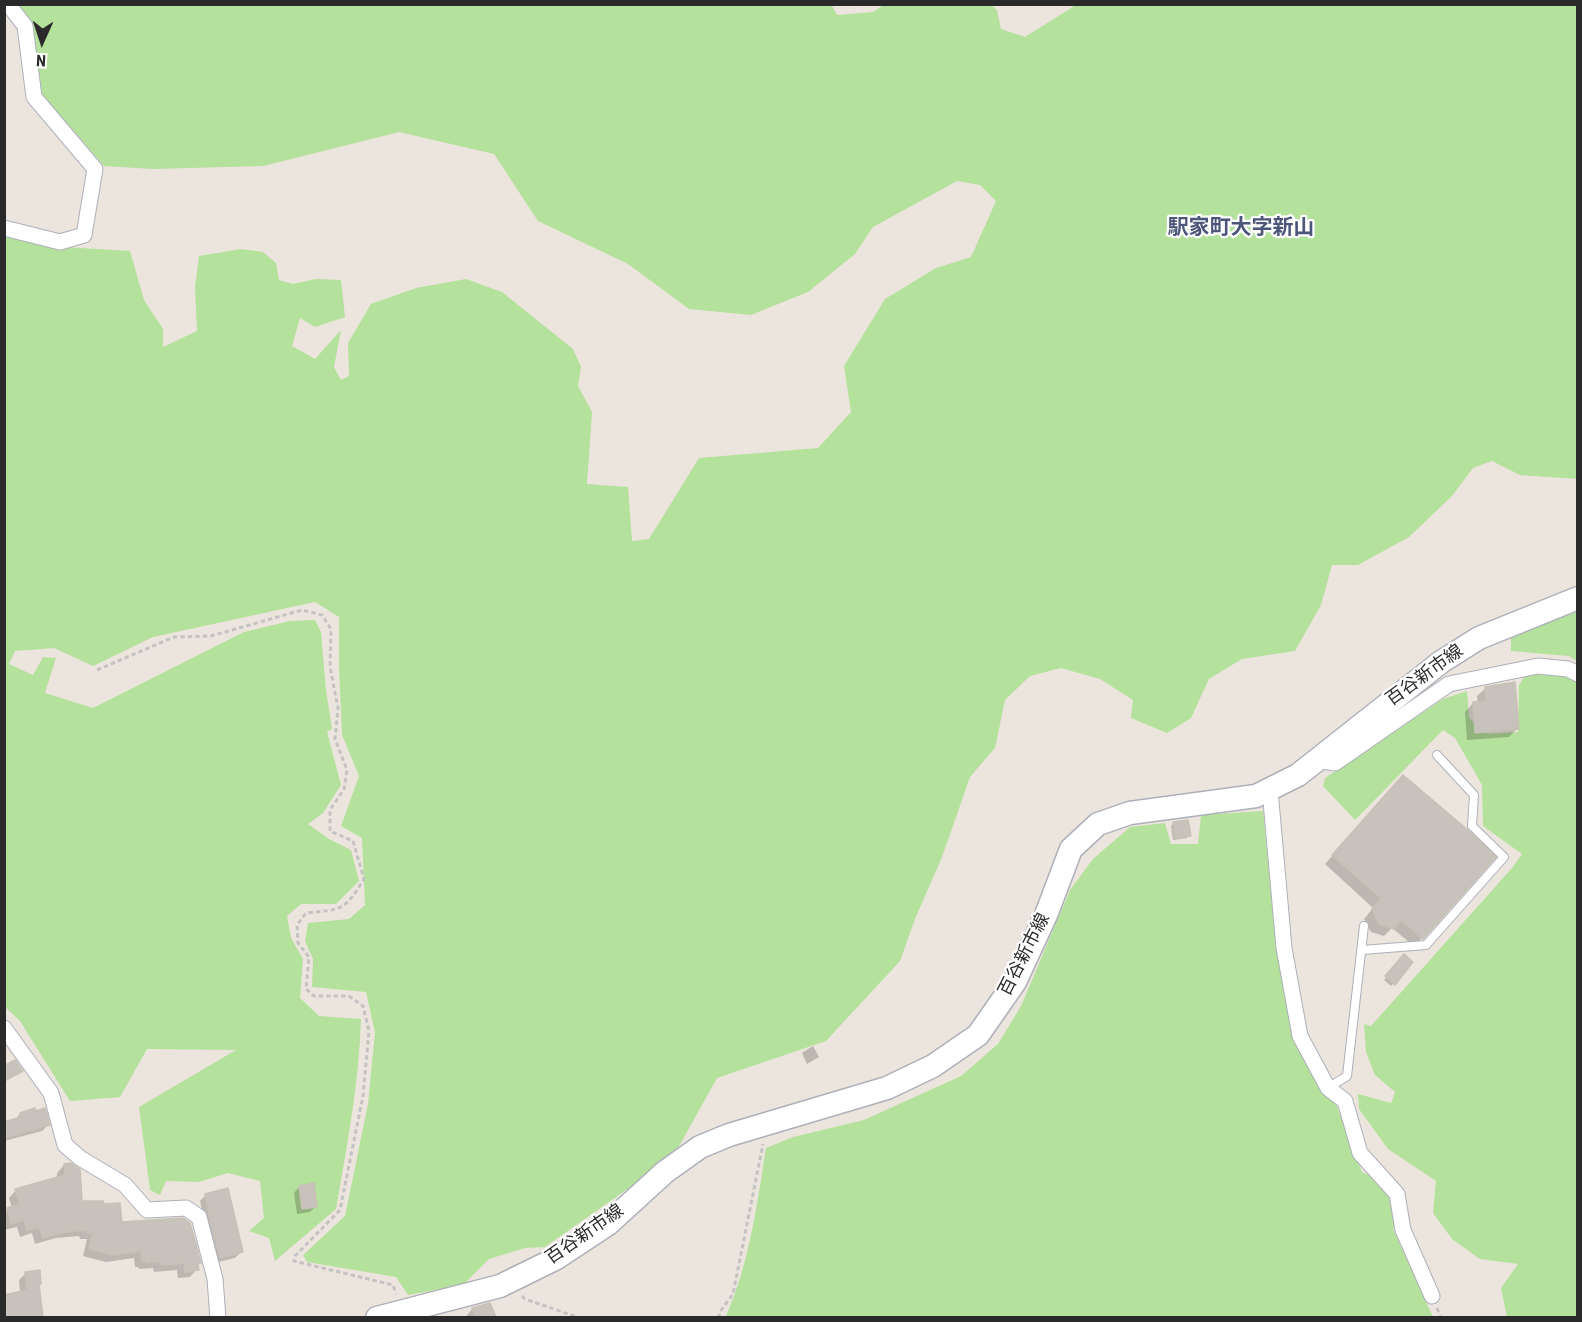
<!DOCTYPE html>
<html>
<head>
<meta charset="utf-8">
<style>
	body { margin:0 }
	#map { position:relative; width:1582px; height:1322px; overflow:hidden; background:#ece5dd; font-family:"Roboto Condensed",sans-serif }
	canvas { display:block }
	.frame { position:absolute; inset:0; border:6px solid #2a2a2a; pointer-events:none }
	.north { position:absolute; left:12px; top:12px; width:60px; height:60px; -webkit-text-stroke:4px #fff; paint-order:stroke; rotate:183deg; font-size:16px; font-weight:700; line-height:24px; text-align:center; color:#2a2a2a }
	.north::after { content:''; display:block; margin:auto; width:21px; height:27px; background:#2a2a2a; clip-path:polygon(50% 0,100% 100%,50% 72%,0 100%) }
</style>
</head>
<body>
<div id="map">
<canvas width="1582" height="1322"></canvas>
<div class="frame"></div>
<div class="north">N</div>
</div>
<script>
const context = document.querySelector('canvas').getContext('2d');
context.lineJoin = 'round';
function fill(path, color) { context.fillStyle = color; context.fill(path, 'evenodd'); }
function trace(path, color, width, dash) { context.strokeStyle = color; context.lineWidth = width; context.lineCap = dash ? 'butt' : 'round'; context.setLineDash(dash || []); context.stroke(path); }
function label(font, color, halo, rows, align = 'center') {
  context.font = font + ' "Roboto Condensed","Noto Sans JP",sans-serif'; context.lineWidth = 4.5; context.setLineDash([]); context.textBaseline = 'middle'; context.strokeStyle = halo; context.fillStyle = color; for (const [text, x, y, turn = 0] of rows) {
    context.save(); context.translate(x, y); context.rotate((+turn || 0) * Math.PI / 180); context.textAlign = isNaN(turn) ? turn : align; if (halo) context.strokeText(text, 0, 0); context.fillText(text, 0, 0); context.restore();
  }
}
const green = new Path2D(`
	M831 4 837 15 873 12 884 5 990 4 997 10 1001 29 1025 37 1076 5H1577V479L1520 475 1492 461 1473 468 1452 496 1409 537 1358 565H1332L1321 605 1295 651 1242 659 1209 679 1191 718 1167 733 1131 718 1133 700 1100 679 1061 668 1030 676 1005 700 995 748 970 777 942 857 915 919 900 961 826 1041 717 1078 673 1157 545 1247 525 1248 489 1259 463 1285 408 1295 396 1277 307 1262 303 1255 345 1216 368 1104 375 1032 366 992 312 987 313 959 305 941 308 923 349 919 365 905 362 838 341 826 359 776 342 735 339 667V617L315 602 153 637 93 666 54 648 15 651 9 664 33 675 43 657 56 658 45 693 93 708 244 632 290 621 315 620 321 632 326 690 332 729 327 732 341 785 323 813 308 824 329 839 351 850 359 881 336 904H301L287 916 291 938 303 959 300 998 319 1016 361 1019C359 1083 347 1146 336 1209L275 1261 269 1238 249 1231 264 1218 260 1181 228 1173 199 1182 166 1181 160 1195 150 1190 139 1107 236 1050 147 1049 120 1097 70 1101 20 1021 5 1007V235L47 246 130 251 144 300 163 329V347L197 331 195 287 199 256 241 249 263 252 276 263 279 280 293 284 316 279 341 280 345 317 315 327 300 318 292 346 315 359 341 330 334 367 341 380 349 376 348 343 371 304 416 288 466 279 502 292 573 349 581 367 578 386 592 412 587 484 628 487 632 541 649 539 699 458 818 448 851 412 844 366 885 299 936 268 971 257 996 201 980 185 957 181 873 227 855 254 808 292 751 315 689 309 628 264 538 221 494 154 399 132 263 166 153 169 104 166 39 91 33 25 16 5Z
	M1577 612V661L1569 656 1511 651V635Z
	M1527 672 1577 676V1317H1507L1501 1288 1518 1264 1480 1259 1452 1239 1433 1213 1436 1181 1388 1149 1359 1109 1358 1094 1391 1103 1395 1092 1375 1075 1366 1052 1364 1024 1371 1026 1512 868 1522 854 1483 826 1482 785 1455 738 1443 730 1355 820 1323 786 1325 778 1443 699 1467 691 1469 718 1488 734 1518 732 1519 685Z
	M1263 811 1276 946 1290 992 1298 1042 1336 1104 1362 1172 1381 1180 1399 1209 1393 1229 1433 1317 725 1318C749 1266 757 1204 766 1148L793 1137 864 1120 961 1076 998 1044 1021 1006 1070 890 1093 859 1130 827 1165 823 1171 844H1198L1201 815Z`);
const shadow = new Path2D(`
	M1486 688 1517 729 1509 737 1467 740 1465 712 1473 703H1478L1477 696Z
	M1394 786 1422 938 1414 946 1392 928 1384 936 1371 932 1364 919 1373 908 1325 864Z
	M1173 824 1189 835 1187 838 1173 840 1171 826Z
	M1404 956 1411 962 1391 986 1384 980Z
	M813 1046 819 1057 807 1064 802 1053Z
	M4 1068 21 1071 4 1082Z
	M20 1114 48 1125 42 1131 4 1141V1124L15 1120Z
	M64 1165 81 1203 199 1263 197 1265V1269L190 1277 178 1278 177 1270 154 1272 153 1268 139 1269 138 1267H135L134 1258 106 1262 83 1256 87 1239H80L79 1236 56 1238 35 1244 32 1233 20 1237 17 1227 4 1230V1212L12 1208 9 1198 16 1190 57 1179V1173Z
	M299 1187 316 1206 310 1212 297 1214 294 1193Z
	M206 1195 241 1252 235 1258 214 1263 200 1201Z
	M26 1273 38 1285 41 1318H4V1294L20 1292 19 1280Z
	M489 1304 496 1318H468L467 1315 472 1309Z`);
const building = new Path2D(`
	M1515 682 1519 729 1475 733 1473 702 1486 701 1485 687Z
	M1403 775 1469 831 1496 857 1423 939 1401 920 1394 929 1379 924 1372 909 1381 898 1332 855Z
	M1188 820 1191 836 1175 838 1173 822Z
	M1404 954 1413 962 1395 985 1385 976Z
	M15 1060 23 1071 4 1081V1066Z
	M35 1108 36 1111 45 1108 50 1125 4 1138V1122L21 1117 20 1113Z
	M71 1163 80 1169 82 1201H103L104 1204 120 1203 122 1222 183 1218 190 1223 201 1263 198 1264 199 1270 185 1272 184 1263 161 1265 160 1261 146 1263 145 1260 142 1261 141 1251 114 1255 89 1249 93 1232 87 1233 86 1230 65 1232 43 1238 39 1227 27 1230 24 1220 11 1224 7 1208 20 1204 15 1189 65 1175 64 1164Z
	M314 1183 317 1207 302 1209 299 1186Z
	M228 1188 243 1252 220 1258 208 1213H209L205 1194Z
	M40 1270 41 1284H39L43 1317H4V1295L27 1290 25 1272Z
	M490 1303 496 1317H476L472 1308Z`);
const path = new Path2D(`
	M97 670 174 637 211 636 302 610 322 615 331 629 330 667 338 708 335 739 347 770 344 789 330 810V831L353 841 364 879C344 912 342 909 306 913L297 925 298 943 309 957 306 989 314 996H349L363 1006 369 1031 363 1096 340 1210 295 1256 294 1261 393 1285 396 1294
	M522 1296 525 1299 580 1318
	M1437 1308 1441 1318
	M718 1318 722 1309 733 1294 763 1144`);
const service = new Path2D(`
	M1362 950 1426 945 1504 857 1472 826 1474 795 1437 755
	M1328 1088 1347 1076 1364 926`);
const minor = new Path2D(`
	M4 228 60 242 84 235 95 169 34 97 25 26 8 4
	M1316 760 1335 763 1449 684 1538 666 1568 669 1578 674
	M1270 790 1284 948 1300 1036 1328 1088 1345 1101 1360 1153 1397 1194 1403 1230 1432 1296
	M4 1028 51 1093 65 1145 80 1158 125 1185 147 1210 186 1208 199 1217 215 1279 218 1318`);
const secondary = new Path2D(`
	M377 1318 500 1286 555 1259 608 1224 665 1172 700 1147 729 1135 887 1088 933 1066 978 1035 1015 982 1046 915 1071 849 1098 824 1130 813 1256 796 1298 775 1441 662 1479 638 1578 598`);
const streetNames = [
	["百谷新市線",1425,676,-36],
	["百谷新市線",1025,955,-63],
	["百谷新市線",585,1235,-35]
];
const quarterNames = [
	["駅家町大字新山",1241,229]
];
fill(green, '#b4e19b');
fill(shadow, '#0003');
fill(building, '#c7c2bc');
trace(building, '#c7c1b6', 1.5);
trace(service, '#adb0ba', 10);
trace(minor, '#adb0ba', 17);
trace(secondary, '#adb0ba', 25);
trace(path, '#c3c3c3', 3, [4.5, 3]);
trace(service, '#fff', 8);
trace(minor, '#fff', 15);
trace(secondary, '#fff', 22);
label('18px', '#2a2a2a', '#fff', streetNames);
label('bold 21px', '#4c557a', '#fff', quarterNames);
</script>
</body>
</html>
